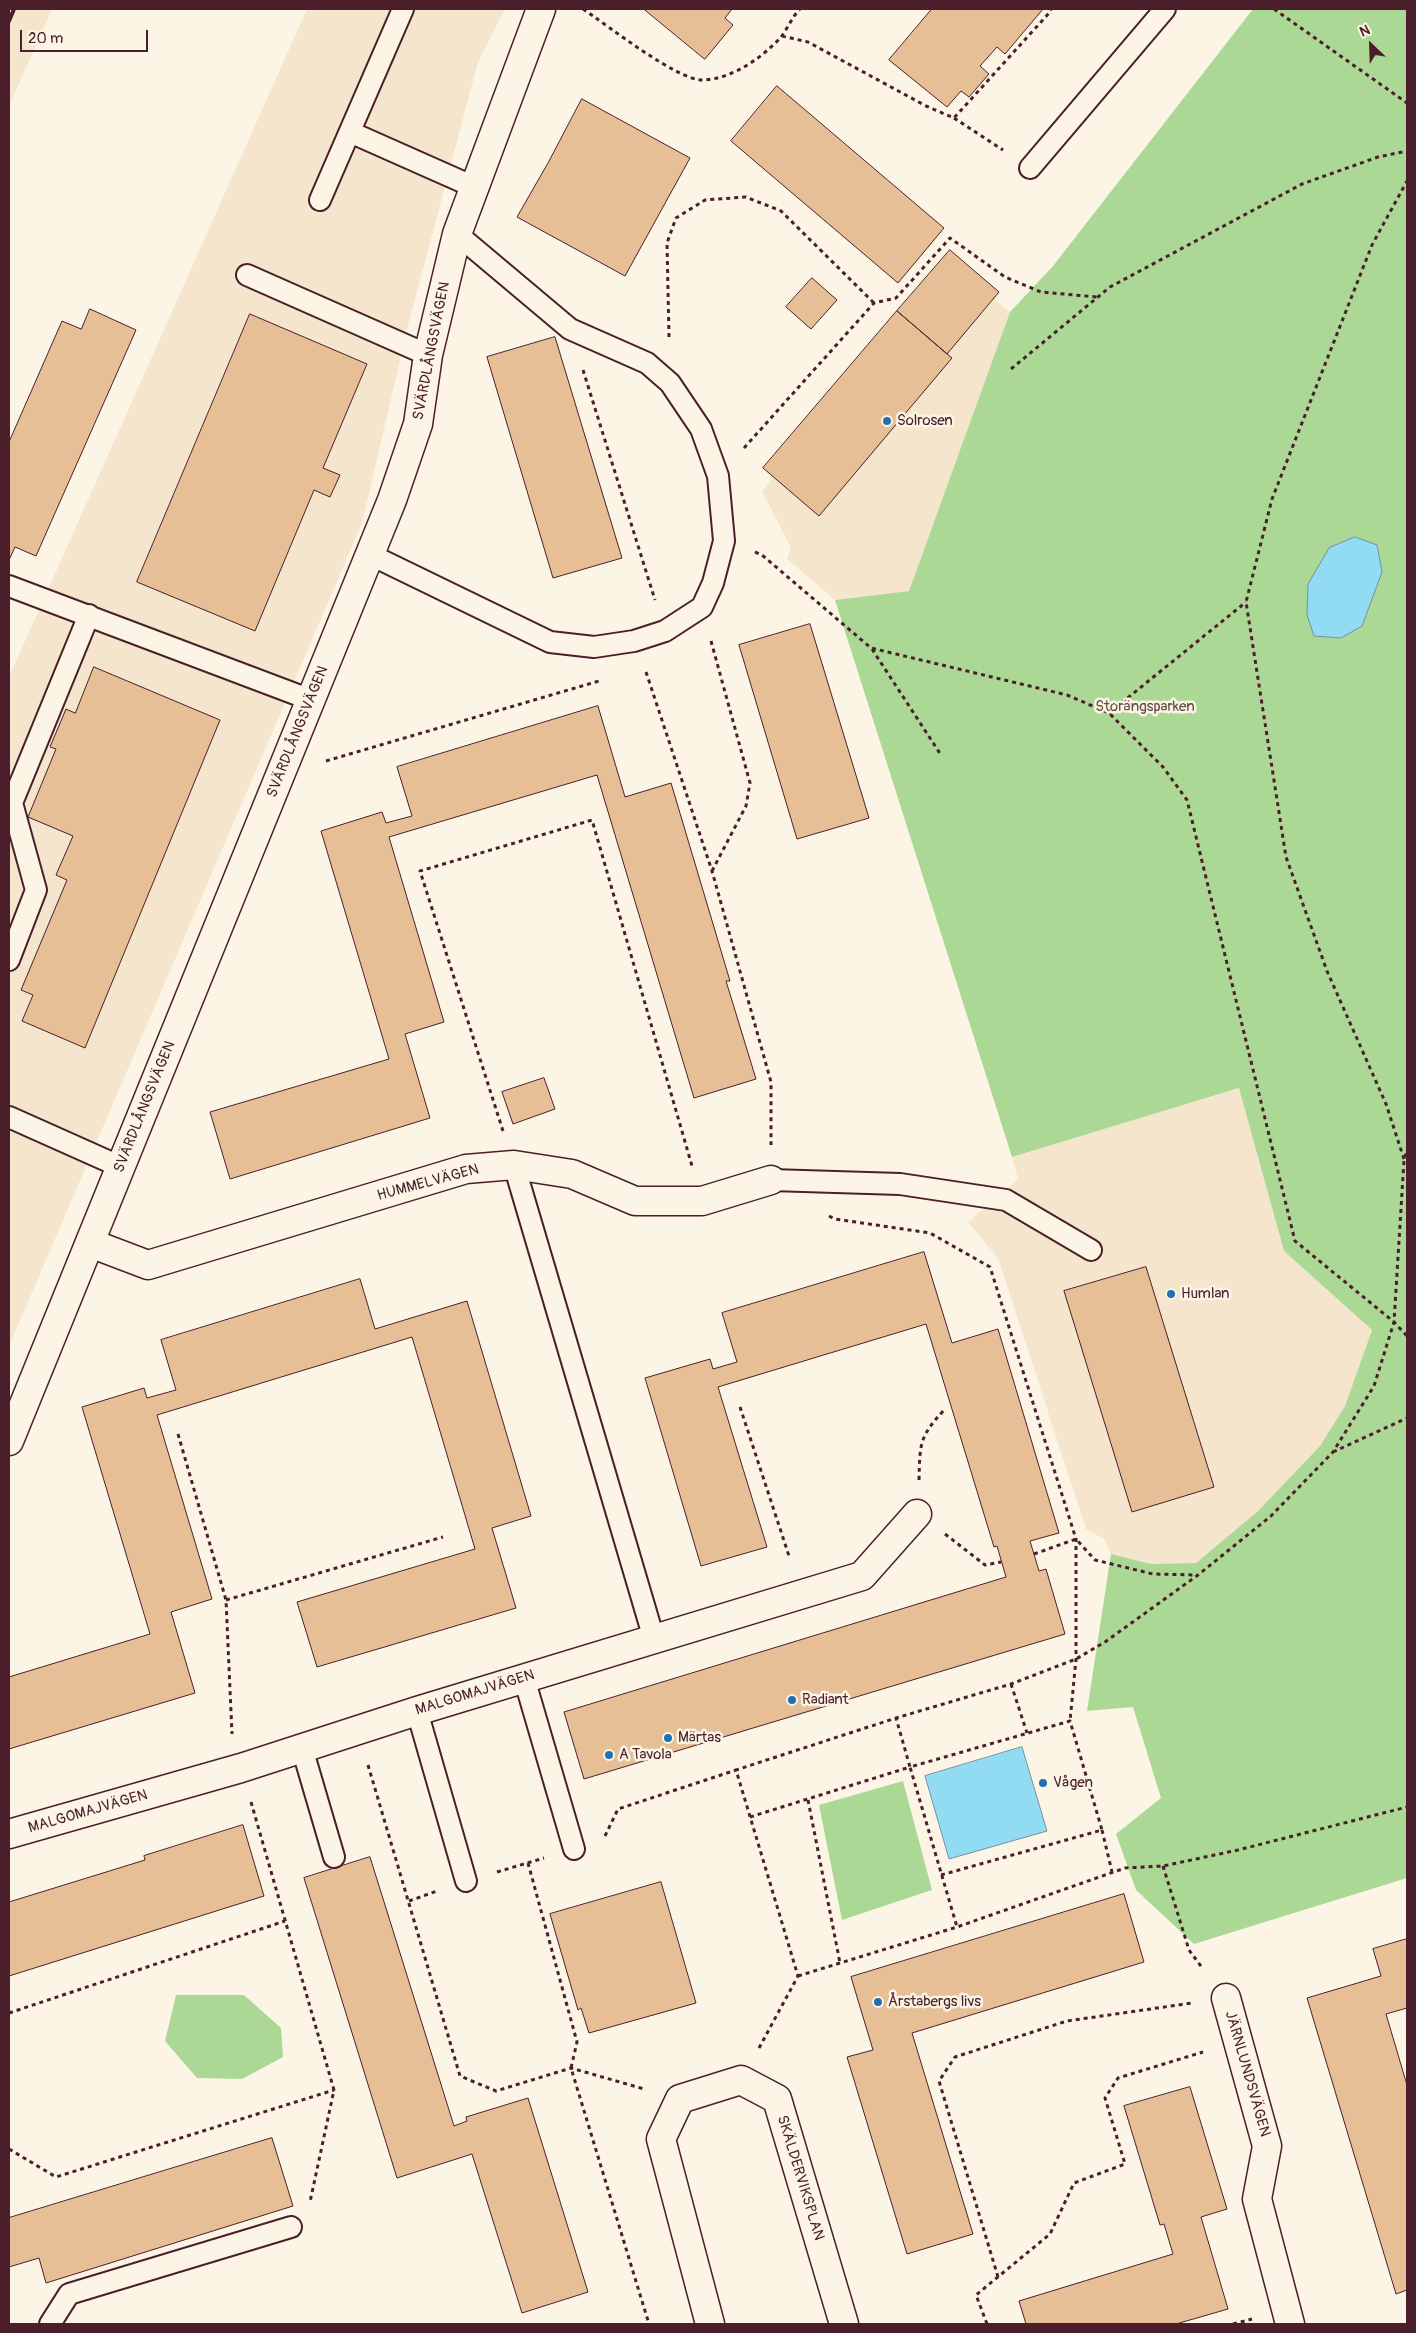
<!DOCTYPE html>
<html>
<head>
<meta charset="utf-8">
<style>
	body { margin:0 }
	#map { position:relative; width:1416px; height:2333px; overflow:hidden; background:#fcf5e5; font-family:Pangolin,sans-serif }
	canvas { display:block }
	.frame { position:absolute; inset:0; border:10px solid #4a1f2b; pointer-events:none }
	.north { position:absolute; left:1346px; top:20px; width:50px; height:50px; -webkit-text-stroke:4px #fcf5e5; paint-order:stroke; rotate:336deg; font-size:14px; font-weight:700; line-height:20px; text-align:center; color:#4a1f2b }
	.north::after { content:''; display:block; margin:auto; width:18px; height:22px; background:#4a1f2b; clip-path:polygon(50% 0,100% 100%,50% 72%,0 100%) }
	.scale { position:absolute; left:20px; top:30px; width:128px; height:22px; box-sizing:border-box; border:2px solid #4a1f2b; border-top:0; padding-left:6px; font-size:15px; line-height:18px; white-space:nowrap; color:#4a1f2b; -webkit-text-stroke:4px #fcf5e5; paint-order:stroke }
</style>
</head>
<body>
<div id="map">
<canvas width="1416" height="2333"></canvas>
<div class="frame"></div>
<div class="north">N</div>
<div class="scale">20 m</div>
</div>
<script>
const context = document.querySelector('canvas').getContext('2d');
context.lineJoin = 'round';
function fill(path, color) { context.fillStyle = color; context.fill(path, 'evenodd'); }
function trace(path, color, width, dash) { context.strokeStyle = color; context.lineWidth = width; context.lineCap = dash ? 'butt' : 'round'; context.setLineDash(dash || []); context.stroke(path); }
function label(font, color, halo, rows, align = 'center') {
  context.font = font + ' Pangolin,sans-serif'; context.lineWidth = 5; context.setLineDash([]); context.textBaseline = 'middle'; context.strokeStyle = halo; context.fillStyle = color; for (const [text, x, y, turn = 0] of rows) {
    context.save(); context.translate(x, y); context.rotate((+turn || 0) * Math.PI / 180); context.textAlign = isNaN(turn) ? turn : align; if (halo) context.strokeText(text, 0, 0); context.fillText(text, 0, 0); context.restore();
  }
}
const built = new Path2D(`
	M9 9H52L9 106Z
	M307 9H505L478 62 409 322 362 523 9 1346V677Z
	M950 250 999 292 994 299 1010 312 909 591 835 600 787 559 791 548 762 491 773 477 763 468Z
	M1240 1088 1284 1251 1372 1330 1345 1406 1320 1446 1257 1512 1196 1563 1151 1564 1111 1554 1104 1539 1086 1529 998 1258 968 1222 1018 1179 1012 1157Z`);
const green = new Path2D(`
	M1253 9H1407V1878L1194 1944 1136 1890 1116 1834 1161 1798 1133 1707 1087 1711 1111 1554 1151 1564 1196 1563 1257 1512 1320 1446 1345 1406 1372 1330 1284 1251 1239 1088 1012 1157 835 600 909 591 1010 312 1053 266Z
	M903 1781 932 1890 842 1920 819 1805Z
	M176 1995H244L281 2028 283 2057 242 2079 197 2078 165 2041Z`);
const water = new Path2D(`
	M1355 537 1377 545 1382 572 1362 626 1341 638 1314 636 1307 615 1308 584 1329 548Z
	M1022 1747 1047 1831 949 1859 925 1776Z`);
const building = new Path2D(`
	M644 9H732L725 18 733 25 705 59Z
	M932 9H1043L1005 54 997 47 980 66 989 74 969 97 961 91 947 107 889 60Z
	M777 86 944 228 898 283 731 141Z
	M582 99 690 158 625 276 517 217 548 163Z
	M950 250 999 292 947 354 897 311Z
	M812 278 837 300 811 329 786 307Z
	M90 309 136 330 36 556 15 547 9 560V442L62 321 81 329Z
	M897 311 952 358 819 516 763 468Z
	M250 314 367 364 323 468 340 475 330 497 314 490 255 631 137 582Z
	M555 337 622 558 553 578 487 357Z
	M810 624 869 818 797 839 739 645Z
	M94 667 220 720 85 1048 22 1021 33 995 21 990 67 880 56 875 73 836 28 817 56 749 50 747 66 709 75 713Z
	M598 706 625 797 671 783 730 981H726L756 1079 694 1098 597 775 389 837 444 1022 405 1034 430 1118 230 1179 210 1112 389 1059 321 831 382 812 386 823 412 816 397 767Z
	M544 1078 555 1109 513 1124 502 1092Z
	M924 1252 952 1343 998 1329 1059 1533 1030 1541 1039 1571 1046 1569 1065 1634 584 1779 564 1712 1006 1577 997 1546 994 1547 926 1324 718 1387 767 1547 701 1566 645 1378 710 1359 713 1369 737 1362 722 1313Z
	M1146 1267 1214 1487 1132 1512 1064 1291Z
	M360 1279 375 1329 467 1301 531 1516 492 1528 516 1608 317 1667 297 1602 475 1549 412 1337 157 1415 212 1599 171 1612 195 1693 9 1749V1677L150 1634 82 1407 144 1388 147 1398 176 1390 161 1340Z
	M243 1825 264 1896 9 1976V1902L145 1860 144 1856Z
	M370 1857 454 2126 467 2121 466 2117 528 2098 588 2292 522 2313 472 2154 397 2178 304 1878Z
	M661 1882 696 2003 589 2033 581 2008 578 2010 550 1914Z
	M1124 1894 1144 1962 912 2033 973 2234 907 2254 847 2057 873 2050 851 1977Z
	M1407 1939V2008L1386 2014 1407 2085V2290L1396 2294 1307 1998 1381 1976 1373 1949Z
	M1190 2087 1227 2209 1201 2217 1228 2309 1176 2324H1026L1019 2301 1173 2254 1164 2224 1160 2225 1124 2106Z
	M272 2138 293 2206 46 2283 39 2258 9 2267V2218Z`);
const path = new Path2D(`
	M583 9C607 25 678 81 703 80 732 79 762 58 781 37 788 28 792 17 800 9
	M1274 9 1407 103
	M782 36 808 42 926 106 954 118 1050 12 1051 9
	M954 118 1003 150
	M669 337 667 243 676 218 705 200 746 197 781 211 874 303
	M1011 369 1110 287 1302 184 1378 157 1407 151
	M583 370 655 600
	M744 448 874 303 896 298 950 238 1005 277 1041 292 1097 297
	M755 552 762 555 871 648 1067 695 1109 713 1163 767 1187 800 1295 1241 1394 1322 1407 1336
	M711 641 750 783 746 806 712 871
	M872 649 941 755
	M646 672 712 871 771 1082V1145
	M1109 713 1246 602
	M326 761 599 681
	M503 1131 420 871 592 820 692 1166
	M1404 1159 1386 1104 1327 971 1286 857 1246 602 1272 499 1372 245 1407 181
	M829 1216 835 1219 930 1233 990 1267 1076 1539V1659L1070 1721
	M740 1407 790 1559
	M178 1434 226 1600 232 1734
	M1333 1452 1407 1418
	M919 1480C920 1443 919 1437 945 1409
	M945 1534 985 1565 1001 1562
	M1034 1554 1076 1539 1095 1560 1153 1574 1197 1575
	M226 1600 443 1537
	M1011 1684 1027 1733
	M368 1765 460 2076 496 2091 571 2068 644 2089
	M808 1800 840 1963
	M251 1802 334 2090 310 2202
	M750 1817 910 1767 896 1718
	M1102 1830 1112 1872
	M605 1836 618 1809 736 1770
	M528 1863 577 2042 571 2068 649 2324
	M1163 1866 1189 1950 1203 1969
	M497 1872 544 1858
	M941 1875 1102 1830 1070 1721 910 1767 957 1927
	M409 1901 437 1891
	M798 1976 957 1927 1125 1868 1163 1866 1238 1850 1407 1807
	M9 2013 285 1921
	M759 2048 798 1976 736 1770 896 1718 1011 1684 1076 1659 1105 1642 1198 1575 1271 1516 1333 1452 1374 1386 1394 1322 1404 1160 1407 1151
	M9 2149 56 2177 334 2090
	M998 2277 939 2081 955 2057 1067 2021 1192 2003
	M987 2324 976 2295 1050 2234 1074 2183 1125 2164 1105 2098 1118 2078 1203 2052
	M1233 2324 1252 2319`);
const lane = new Path2D(`
	M350 132 474 187
	M1030 168 1165 9
	M320 200 403 9
	M247 275 428 355
	M371 555 550 642 594 647 634 641 665 631 702 607 713 583 724 541 718 476 701 429 670 383 647 363 570 329 457 234
	M9 586 311 700
	M9 960 36 890 12 803 89 615
	M9 1117 121 1167
	M514 1165 654 1639
	M771 1180 900 1184 1006 1200 1091 1250
	M524 1678 574 1849
	M417 1711 466 1881
	M302 1748 334 1857
	M50 2324 69 2294 291 2227`);
const street = new Path2D(`
	M90 1243 148 1265 466 1169 514 1165 572 1174 635 1201H702L771 1180
	M9 1441 392 500 418 424 428 355 457 234 541 9
	M9 1834 241 1768 417 1711 862 1576 917 1514
	M1226 1998 1267 2146 1257 2199 1290 2324
	M710 2324 661 2139 680 2099 741 2080 777 2099 844 2324`);
const rail = new Path2D(`
	M9 21 14 9`);
const markers = [
	[887,421,5,"#1f6fb2"],
	[1171,1294,5,"#1f6fb2"],
	[792,1700,5,"#1f6fb2"],
	[668,1738,5,"#1f6fb2"],
	[609,1755,5,"#1f6fb2"],
	[1043,1783,5,"#1f6fb2"],
	[878,2002,5,"#1f6fb2"]
];
const streetNames = [
	["SVÄRDLÅNGSVÄGEN",432,351,-79],
	["SVÄRDLÅNGSVÄGEN",298,732,-68],
	["SVÄRDLÅNGSVÄGEN",145,1107,-68],
	["HUMMELVÄGEN",428,1183,-15],
	["MALGOMAJVÄGEN",475,1693,-17],
	["MALGOMAJVÄGEN",88,1812,-16],
	["JÄRNLUNDSVÄGEN",1247,2074,74],
	["SKÄLDERVIKSPLAN",800,2178,73]
];
const poiNames = [
	["Solrosen",897,421],
	["Humlan",1181,1294],
	["Radiant",802,1700],
	["Märtas",678,1738],
	["A Tavola",619,1755],
	["Vågen",1053,1783],
	["Årstabergs livs",888,2002]
];
const parkNames = [
	["Storängsparken",1145,707]
];
fill(built, '#f5e5cd');
fill(green, '#acd896');
fill(water, '#92dcf3');
trace(water, '#7590a3', 1);
fill(building, '#e6bf96');
trace(building, '#4a1f2b', 1);
trace(lane, '#4a1f2b', 24);
trace(street, '#4a1f2b', 31);
trace(path, '#4a1f2b', 3, [4, 4]);
trace(lane, '#fcf5e5', 20);
trace(street, '#fcf5e5', 28);
trace(rail, '#4a1f2b', 4);
for (const [x, y, r, color] of markers) { const dot = new Path2D(); dot.arc(x, y, r, 0, 2 * Math.PI); context.fillStyle = color; context.fill(dot); trace(dot, '#fcf5e5', 2); }
label('15px', '#4a1f2b', '#fcf5e5', streetNames);
label('15px', '#4a1f2b', '#fcf5e5', poiNames, 'left');
label('15px', '#624d46', '#fcf5e5', parkNames);
</script>
</body>
</html>
